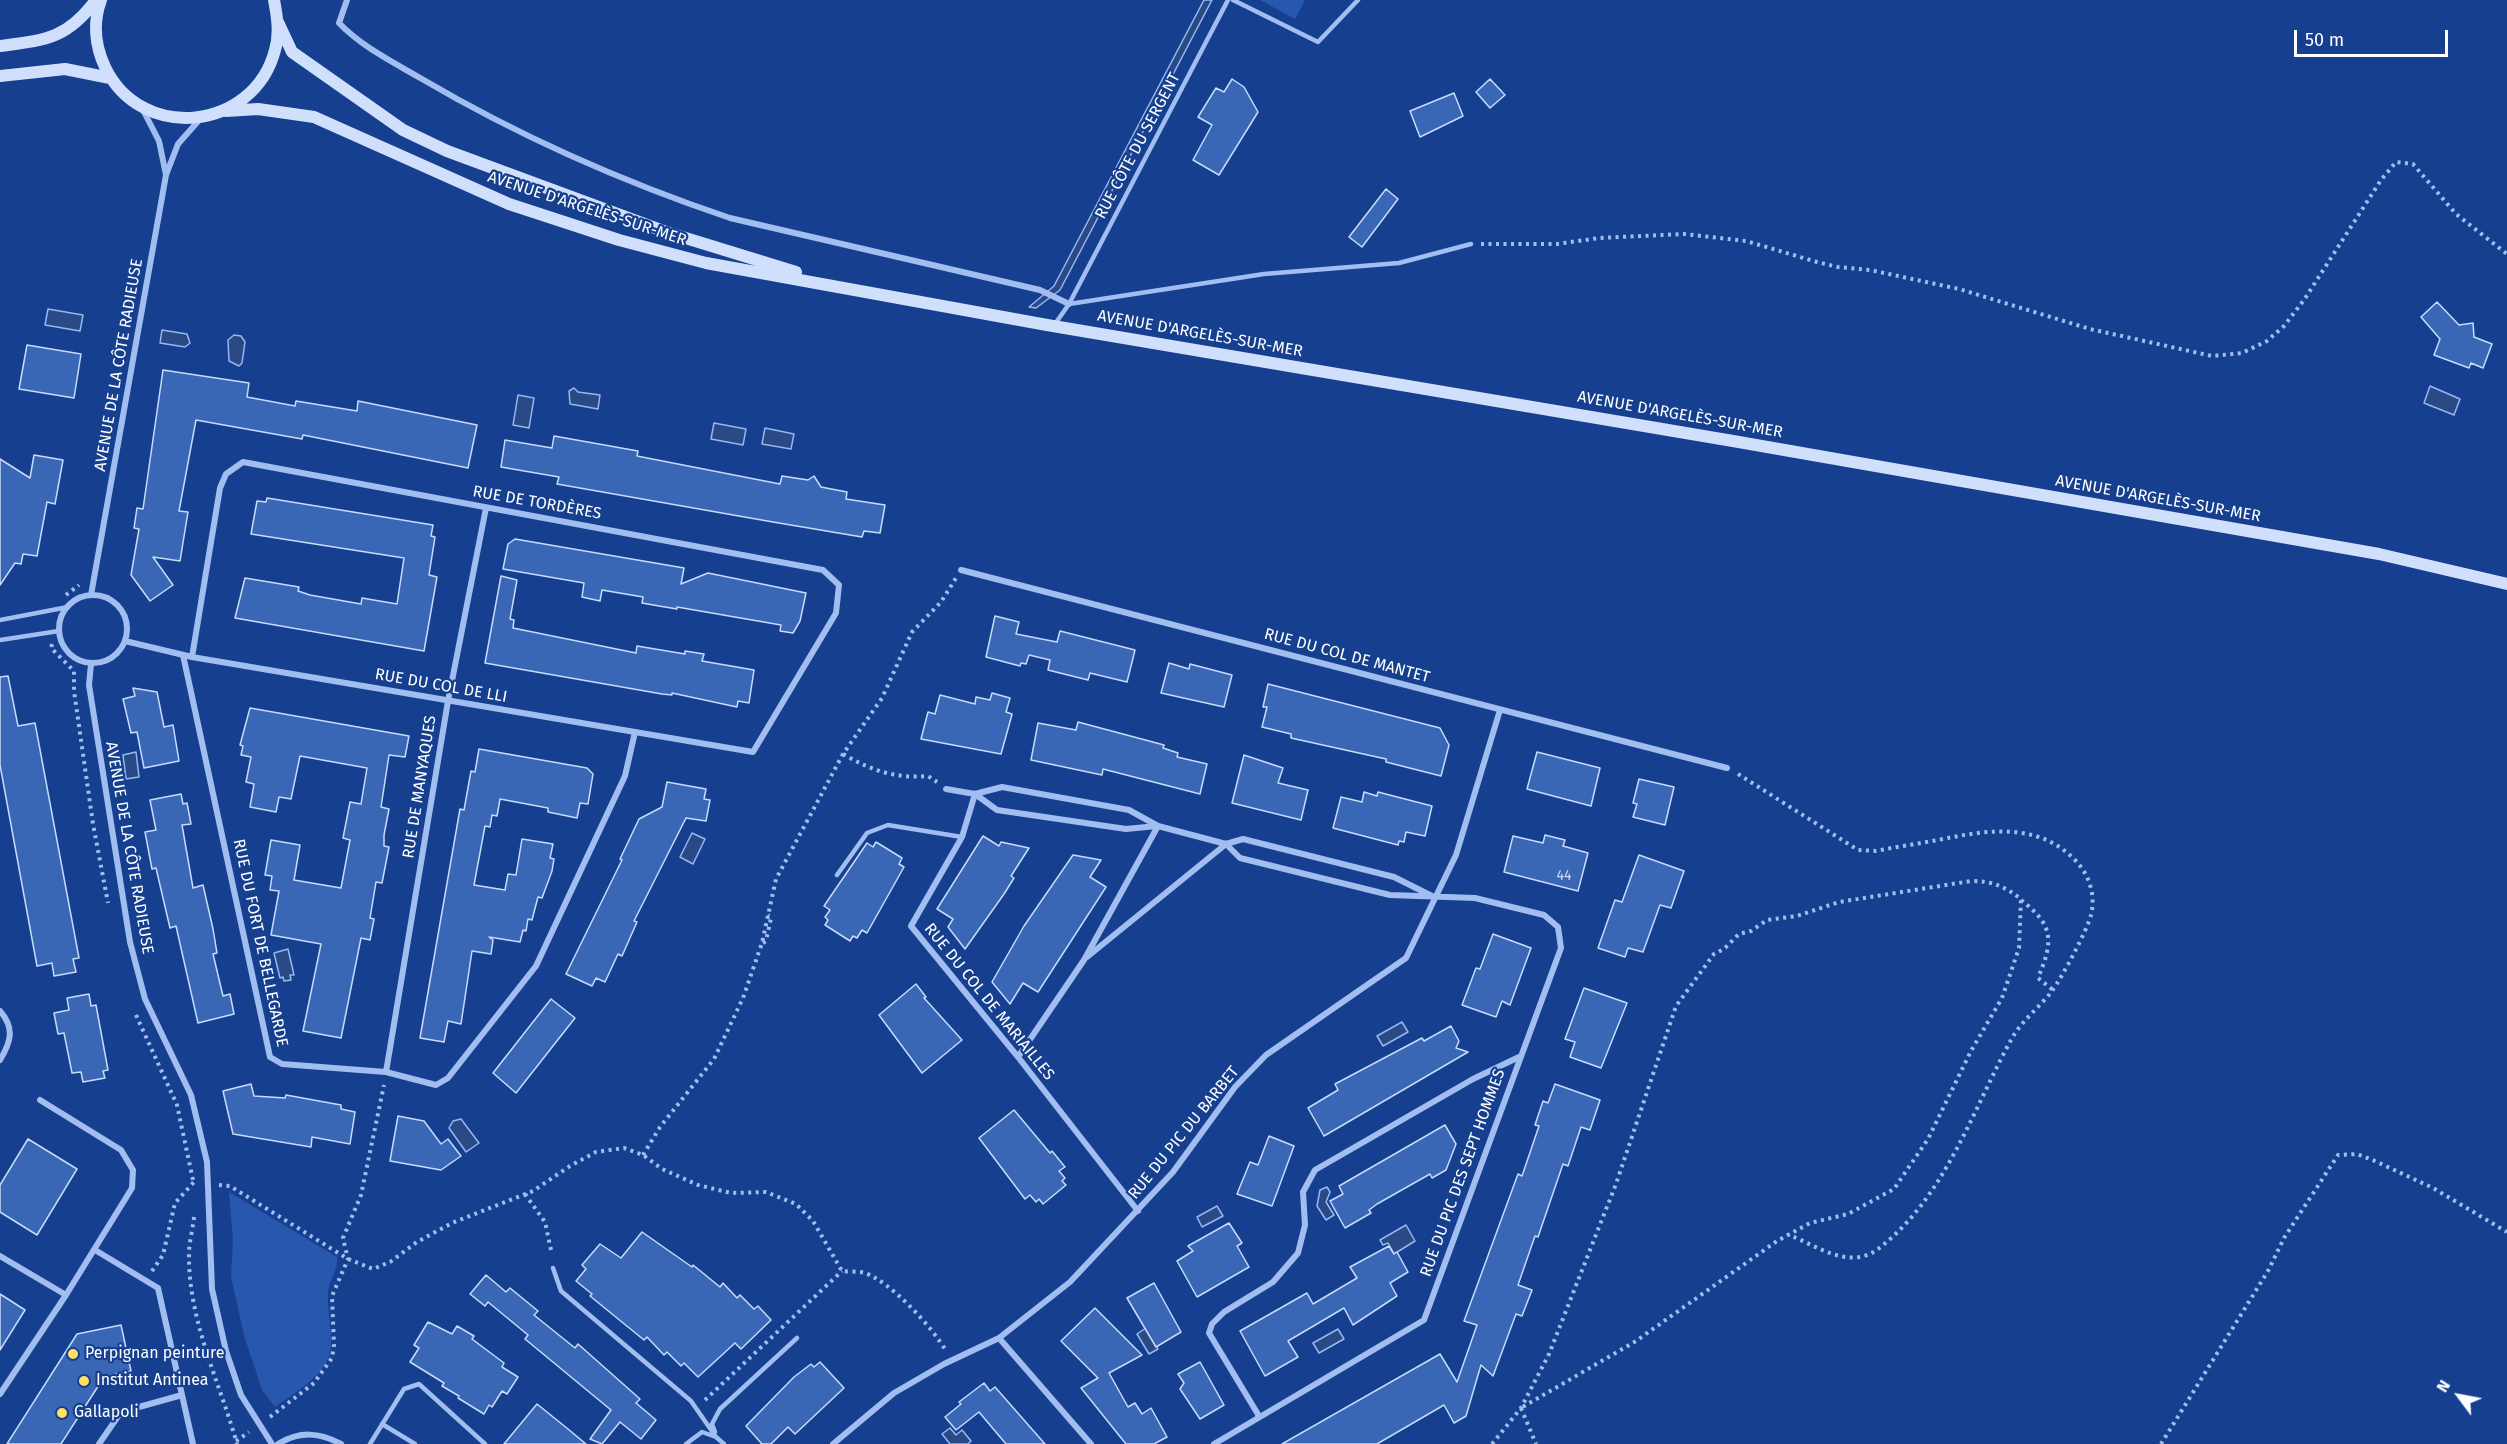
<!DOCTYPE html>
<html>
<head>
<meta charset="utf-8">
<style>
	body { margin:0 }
	#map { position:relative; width:2507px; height:1444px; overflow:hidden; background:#16408f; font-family:"Fira Sans",sans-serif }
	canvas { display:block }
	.north { position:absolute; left:2429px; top:1366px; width:60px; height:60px; -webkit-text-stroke:4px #16408f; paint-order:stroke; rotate:302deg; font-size:16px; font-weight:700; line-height:24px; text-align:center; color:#fff }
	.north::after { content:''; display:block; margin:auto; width:21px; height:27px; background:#fff; clip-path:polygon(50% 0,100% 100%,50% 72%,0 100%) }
	.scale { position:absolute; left:2294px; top:30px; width:154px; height:27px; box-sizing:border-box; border:3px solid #fff; border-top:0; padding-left:8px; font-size:18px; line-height:21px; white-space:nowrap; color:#fff; -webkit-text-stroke:4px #16408f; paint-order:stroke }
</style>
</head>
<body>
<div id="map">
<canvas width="2507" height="1444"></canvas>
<div class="north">N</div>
<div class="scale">50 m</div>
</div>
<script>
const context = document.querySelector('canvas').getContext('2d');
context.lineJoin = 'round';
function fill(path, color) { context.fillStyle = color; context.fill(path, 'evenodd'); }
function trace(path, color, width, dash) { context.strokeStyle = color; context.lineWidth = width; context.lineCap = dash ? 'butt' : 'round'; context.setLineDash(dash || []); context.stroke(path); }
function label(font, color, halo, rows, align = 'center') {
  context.font = font + ' "Fira Sans",sans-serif'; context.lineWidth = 4.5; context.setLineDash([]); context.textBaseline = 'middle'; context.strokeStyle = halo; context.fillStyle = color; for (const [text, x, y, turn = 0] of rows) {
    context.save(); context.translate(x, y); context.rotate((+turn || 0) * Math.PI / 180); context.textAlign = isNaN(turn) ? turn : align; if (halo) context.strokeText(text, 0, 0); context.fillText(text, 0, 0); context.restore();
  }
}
const green = new Path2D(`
	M1260 0H1305L1295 19Z
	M229 1192 337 1257C339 1269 329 1279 328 1292 327 1310 332 1329 331 1347 329 1374 294 1393 275 1407L262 1390 255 1368 245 1339 231 1277 233 1239Z`);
const water = new Path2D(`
	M1204 0H1212L1060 290 1036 308 1029 307 1054 286Z
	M48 309 83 315 80 331 45 325Z
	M162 330 187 334 190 343 185 347 160 343Z
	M234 335 241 336 245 342 242 363 239 366 229 361 228 340Z
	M2430 386 2460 399 2454 415 2424 403Z
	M574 388 578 392 600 395 598 409 570 404 569 391Z
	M518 395 534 398 529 428 513 425Z
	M714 423 746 429 743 445 711 439Z
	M765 428 794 434 791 449 762 444Z
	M136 752 139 777 126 779 123 755Z
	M692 833 705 839 693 864 680 857Z
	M288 949 294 975H290L291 980 284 981 283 977 280 978 274 953Z
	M1402 1022 1408 1032 1383 1046 1377 1036Z
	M461 1119 479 1143 466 1152 449 1128 453 1121Z
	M1327 1187 1330 1192 1326 1202 1334 1215 1326 1220 1317 1206 1320 1190Z
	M1217 1206 1223 1216 1202 1227 1197 1217Z
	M1406 1225 1415 1241 1394 1254 1388 1243 1383 1245 1380 1240Z
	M1146 1328 1158 1349 1149 1354 1137 1334Z
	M1338 1329 1344 1339 1319 1353 1313 1343Z
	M950 1428 956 1435 962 1430 971 1441 968 1444H950L942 1434Z`);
const building = new Path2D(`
	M1232 79 1244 87 1258 112 1219 175 1193 160 1212 125 1198 117 1216 88 1224 92Z
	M1490 79 1505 95 1490 108 1476 92Z
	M1454 93 1463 116 1420 137 1410 111Z
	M1386 189 1398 199 1362 247 1349 237Z
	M2437 302 2459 325 2473 323 2474 337 2492 344 2483 368 2471 363 2469 368 2434 355 2440 339 2421 317Z
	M27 345 81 354 74 398 19 389Z
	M163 370 249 383 247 397 295 406 296 401 357 411 358 401 477 425 468 468 303 435 302 439 196 420 179 511 188 512 180 561 153 557 173 585 150 601 131 575 139 529 134 528 137 508 143 509Z
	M554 436 638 451 637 456 780 484 782 476 808 480 814 476 821 487 847 492 846 499 885 505 880 533 864 531 862 537 773 522 557 484 559 477 501 467 505 440 552 448Z
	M34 455 63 460 55 504 47 502 37 556 23 554 21 564 15 563 0 585V459L30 478Z
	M267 498 433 525 431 536 435 537 429 575 437 577 424 651 235 618 245 578 299 587 298 591 310 595 361 604 362 598 397 604 404 558 251 534 257 501 266 502Z
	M515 539 684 568 681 584 708 573 806 593 800 621 793 633 780 631 781 625 677 607V609L659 606 642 603 643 597 602 590 600 601 582 597 584 583 503 569 508 544Z
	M501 576 517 580 510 619 514 620 513 628 636 653 637 646 685 654V651L704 654 702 661 754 670 749 703 738 701 737 707 672 693V695L662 694 485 663Z
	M995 616 1019 622 1016 634 1057 642 1060 631 1135 650 1127 682 1090 673 1088 680 1048 670 1050 660 1029 655 1026 664 1021 663 1020 666 986 657Z
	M1169 663 1189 669 1190 664 1232 675 1224 707 1161 693Z
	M8 676 18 726 35 723 79 958 73 959 76 972 54 976 52 963 37 966 0 765V677Z
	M1268 684 1440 728 1449 745 1441 776 1386 762V759L1291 738V734L1262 727 1267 707H1263Z
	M133 688 157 692 164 727 173 725 179 761 144 768 137 732 131 733 123 699 135 696Z
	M992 693 1010 698 1006 712 1012 714 1011 718 1001 754 921 739 928 712 935 714 940 695 975 704 976 697 990 700Z
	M250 708 409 736 405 757 389 755 381 807 389 809 384 835V846L389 847 382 883 376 882 370 918 374 919 370 940 361 938 341 1038 303 1031 321 944 271 935 279 891 270 890 272 876 265 875 271 840 300 845 294 880 341 888 350 840 343 838 350 802 361 804 367 768 300 756 291 799 279 797 276 812 250 807 254 784 246 782 251 757 241 755 243 746 240 745Z
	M1078 722 1164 745 1163 748 1178 753 1177 757 1207 764 1200 794 1103 769 1102 775 1031 760 1038 723 1076 730Z
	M479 749 587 768 593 774 588 804 580 803 577 818 548 812V808L500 799 497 816 492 815 490 827 485 826 474 885 505 890 508 874 516 875 522 839 553 844 550 858 554 859 552 871 542 898 538 897 532 920 528 919 526 931 523 930 520 942 489 937 493 940 491 954 472 951 461 1024 448 1021 444 1042 420 1038 460 809 464 810 471 771 475 772Z
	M1537 752 1600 768 1591 806 1527 789Z
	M1244 755 1283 768 1278 783 1308 790 1301 820 1232 803Z
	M1639 779 1674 787 1665 825 1633 817 1637 804 1633 803Z
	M667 782 706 789 704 799 710 800 706 821 686 818 634 921 637 922 622 956 618 954 605 982 596 978 592 986 566 974 622 860 620 859 639 819 662 807Z
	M1364 792 1377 796 1378 792 1432 806 1425 836 1406 832 1404 842 1399 841 1398 845 1333 828 1341 797 1362 802Z
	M181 794 183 804 187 803 191 824 182 825 193 888 203 885 213 929 217 953 213 954 223 996 230 994 234 1014 198 1023 176 926 170 928 156 868 152 869 145 832 156 830 150 800Z
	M1545 835 1565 840 1563 846 1588 853 1578 891 1504 872 1513 836 1543 843Z
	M983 836 999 846 1001 842 1029 848 1011 876 1014 878 1004 894 965 949 948 927 953 919 937 909Z
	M876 842 902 858 899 864 904 867 867 933 862 930 857 938 853 936 850 941 825 925 828 920 825 917 830 910 824 906 867 843 873 847Z
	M1073 855 1101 860 1090 877 1106 887 1038 992 1023 983 1010 1004 992 982 1024 926Z
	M1639 855 1684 871 1671 908 1660 905 1643 952 1628 948 1625 957 1598 948 1615 900 1622 902Z
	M1493 934 1531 948 1510 1005 1502 1001 1496 1017 1462 1005 1476 968 1480 969Z
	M916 984 926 997 924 998 962 1040 922 1073 879 1015Z
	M1584 988 1627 1003 1601 1068 1570 1057 1575 1042 1565 1039Z
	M89 994 91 1006 96 1005 108 1070 103 1071 105 1078 83 1082 81 1072 72 1073 64 1033 58 1034 54 1013 69 1010 67 998Z
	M551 999 575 1018 516 1093 493 1073Z
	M1451 1026 1459 1041 1456 1048 1468 1052 1324 1136 1308 1108 1338 1090 1335 1084 1422 1038 1424 1041Z
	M251 1084 254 1096 285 1098 286 1095 341 1105V1109L355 1112 350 1144 312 1137 311 1147 233 1134 223 1091Z
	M1555 1084 1600 1100 1590 1130 1581 1127 1568 1166 1563 1164 1538 1237 1535 1236 1518 1285 1532 1290 1522 1316 1516 1314 1493 1376 1481 1365 1466 1416 1454 1423 1444 1405 1377 1444H1282L1440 1354 1457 1382 1477 1325 1464 1321 1518 1174 1522 1176 1539 1126 1535 1125 1543 1101 1548 1103Z
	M1014 1110 1050 1153 1052 1151 1065 1167 1059 1171 1065 1178 1062 1181 1066 1185 1043 1204 1039 1199 1036 1202 1030 1195 1025 1199 979 1138Z
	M398 1116 424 1121 441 1144 448 1139 461 1156 441 1170 390 1161Z
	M1445 1125 1456 1144 1446 1170 1432 1178 1430 1174 1377 1204 1369 1210 1371 1213 1345 1228 1330 1201 1343 1194 1339 1186Z
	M1269 1136 1294 1146 1272 1206 1237 1194 1250 1162 1258 1165Z
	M28 1139 77 1169 37 1235 0 1212V1185Z
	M1229 1223 1242 1243 1237 1246 1249 1267 1197 1297 1177 1261 1193 1251 1188 1246Z
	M642 1232 692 1267 693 1265 720 1287 723 1283 737 1298 740 1295 754 1309 758 1306 771 1320 741 1349 735 1343 698 1377 684 1363 681 1366 667 1352 664 1355 647 1337 644 1340 590 1296 592 1294 576 1281 586 1269 582 1265 600 1244 621 1258Z
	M1389 1246 1394 1254 1397 1252 1408 1272 1390 1283 1397 1296 1353 1325 1344 1308 1288 1341 1298 1357 1265 1376 1240 1331 1307 1293 1313 1304 1357 1278 1350 1267Z
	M486 1275 506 1292 510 1288 538 1311 534 1315 575 1348 578 1344 640 1399 636 1403 656 1420 641 1439 620 1422 602 1444 590 1439 611 1410 525 1339 528 1335 488 1302 485 1306 470 1294Z
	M1154 1283 1181 1332 1156 1347 1127 1298Z
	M0 1294 25 1310 0 1350Z
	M1095 1308 1142 1355 1109 1373 1128 1407 1135 1403 1142 1414 1151 1408 1167 1437 1154 1444H1126L1081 1388 1098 1378 1061 1341Z
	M428 1322 452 1334 457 1326 474 1336 472 1339 504 1363 502 1367 518 1377 507 1394 502 1391 492 1407 489 1405 484 1414 458 1398 459 1396 442 1386 444 1383 410 1362 419 1348 414 1345Z
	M121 1325 131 1371 104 1377 61 1444H7L77 1334Z
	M820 1362 844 1388 795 1434 788 1427 771 1444H762L746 1426 794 1377 811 1364 814 1367Z
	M1200 1362 1224 1405 1200 1419 1180 1389 1184 1383 1178 1374Z
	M984 1383 990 1391 995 1387 1045 1444H1006L979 1412 956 1430 945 1417 961 1404 959 1402Z
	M537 1404 568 1429 586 1444H504Z`);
const path = new Path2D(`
	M1481 244H1557L1599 238 1684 234 1746 241 1817 262 1838 267 1870 270 1959 289 2090 329 2212 356 2242 353 2267 341 2284 326 2304 300 2381 180 2396 162 2413 164 2456 214 2507 254
	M66 595 79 585
	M52 644 51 648 74 671V691L93 824 108 903
	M843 754C870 770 896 779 928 776L937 782
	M1738 774 1858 850 1876 851C1900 846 1924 843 1948 838 1993 829 2040 824 2075 860 2089 874 2096 895 2091 915 2087 931 2062 977 2052 991 2039 1008 2021 1021 2011 1040 1972 1111 1945 1198 1878 1249 1849 1271 1816 1245 1789 1235
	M2021 900C2055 926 2053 942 2038 978L2053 990
	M763 943 766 941 771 918 768 915
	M136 1015 177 1105 193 1180
	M643 1155 660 1127 714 1059 743 998 762 943 776 879 843 754 882 698 912 632 941 602 956 578
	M219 1185 230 1186 348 1259 373 1269 390 1262 417 1242 452 1223 533 1191 570 1166 596 1152 624 1148 643 1155 662 1169 698 1185 731 1193 766 1192 796 1204 813 1221 842 1271C849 1272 858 1271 865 1273 891 1282 933 1328 946 1351
	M525 1194 545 1222 551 1250
	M194 1217C193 1229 189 1242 189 1254 188 1320 220 1383 237 1444
	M152 1271 163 1255 175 1203 194 1182H197
	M705 1400 842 1271
	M1521 1408 1536 1444
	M270 1417 314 1383 332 1358 334 1345 332 1296 348 1259 343 1238 361 1195 384 1085
	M236 1441 249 1432
	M1492 1444 1521 1408 1549 1354 1616 1184 1676 1006 1714 954 1724 949 1739 934 1751 931 1767 920 1797 916 1839 902 1971 881C1992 881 2004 886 2021 899L2019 948 2002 998 1971 1051 1928 1139 1894 1189 1848 1214 1810 1223 1777 1241 1636 1341 1521 1408
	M2161 1444 2268 1271 2284 1238 2338 1155 2357 1154 2375 1161 2433 1188 2507 1232`);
const service = new Path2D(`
	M1233 0 1318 42 1358 0
	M1069 304 1228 0
	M1055 324 1069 304 1264 274 1399 263 1471 244
	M0 620 68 607
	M0 640 59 631
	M837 875 867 833 888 825 962 837
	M553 1268 561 1291 691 1401 716 1437
	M382 1424 415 1444
	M715 1432 712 1424 720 1409 797 1338
	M370 1444 404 1389 419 1384 485 1444
	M686 1444 702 1432 716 1437 724 1444`);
const minor = new Path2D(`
	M347 0 339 23C362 47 393 62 422 79 519 136 623 182 730 218L1040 290 1069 304
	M142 108 159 141 166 175 178 144 201 118
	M961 570 1727 768
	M91 595 166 175
	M59 629a34 34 0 1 1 68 0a34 34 0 1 1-68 0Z
	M125 641 192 657 753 752 836 613 839 585 823 570 243 462 226 474 220 488 192 657
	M183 655 270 1057 282 1064 386 1072 436 1085 448 1078 536 966 625 776 635 732
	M91 664 89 685 130 942 145 999 191 1095 207 1162 212 1289 226 1351 241 1395 272 1444
	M946 789 975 794 1002 787 1129 810 1158 826 1226 844 1243 839 1394 877 1432 896
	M975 794 962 837 911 926 1018 1057 1138 1211
	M975 794 997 810 1126 829 1157 826
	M1087 957 1226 844
	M0 1011C15 1028 11 1042 0 1060
	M1018 1057 1084 960 1158 826
	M386 1072 448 701 486 508
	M95 1250 158 1288 193 1444
	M0 1256 66 1295
	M999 1338 1091 1444
	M0 1394 66 1295 132 1188 133 1170 121 1150 40 1100
	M1259 1416 1209 1333 1212 1324 1224 1312 1273 1282 1298 1253 1305 1225 1303 1192 1315 1170 1473 1079 1519 1057
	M99 1444 121 1412 182 1395
	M278 1444C300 1431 319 1432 341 1444
	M833 1444 894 1393 944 1364 999 1338 1070 1282 1173 1172 1235 1087 1266 1055 1406 958 1456 855 1500 710
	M1214 1444 1424 1320 1561 948 1558 927 1544 915 1475 898 1390 895 1240 858 1226 844`);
const secondary = new Path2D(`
	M101 0C93 22 95 46 105 67 141 143 254 131 275 50 280 33 277 16 274 0
	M278 22 292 52 403 130 447 151 666 232 796 272
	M0 46C46 40 67 39 96 0
	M0 76 65 69 110 78
	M226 111 258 109 314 117 509 204 619 240 706 263 1047 325 1733 441 2379 554 2507 584`);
const markers = [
	[73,1354,6,"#ffe061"],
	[84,1381,6,"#ffe061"],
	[62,1413,6,"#ffe061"]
];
const numberNames = [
	["44",1564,876]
];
const streetNames = [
	["RUE CÔTE DU SERGENT",1138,146,-62],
	["AVENUE D'ARGELÈS-SUR-MER",587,209,18],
	["AVENUE D'ARGELÈS-SUR-MER",1200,334,10],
	["AVENUE DE LA CÔTE RADIEUSE",119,365,-80],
	["AVENUE D'ARGELÈS-SUR-MER",1680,415,10],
	["AVENUE D'ARGELÈS-SUR-MER",2158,499,10],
	["RUE DE TORDÈRES",537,503,10],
	["RUE DU COL DE MANTET",1347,656,15],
	["RUE DU COL DE LLI",441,686,10],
	["RUE DE MANYAQUES",420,787,-81],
	["AVENUE DE LA CÔTE RADIEUSE",129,848,80],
	["RUE DU FORT DE BELLEGARDE",260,943,78],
	["RUE DU COL DE MARIAILLES",989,1002,51],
	["RUE DU PIC DU BARBET",1184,1133,-51],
	["RUE DU PIC DES SEPT HOMMES",1463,1173,-70]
];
const poiNames = [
	["Perpignan peinture",85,1354],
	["Institut Antinea",96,1381],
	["Gallapoli",74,1413]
];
fill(green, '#2858ae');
fill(water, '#2b4a85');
trace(water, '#95b8f3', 1.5);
fill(building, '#3a66b6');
trace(building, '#c9dbfb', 1.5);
trace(path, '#a2bef0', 4, [3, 4.5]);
trace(service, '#a2bef0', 4.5);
trace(minor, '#a2bef0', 6);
trace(secondary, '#d0dffb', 12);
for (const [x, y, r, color] of markers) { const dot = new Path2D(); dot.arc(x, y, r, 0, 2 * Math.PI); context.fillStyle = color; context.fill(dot); trace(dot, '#16408f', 2); }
label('14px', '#ced9ed', null, numberNames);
label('16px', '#fff', '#16408f', streetNames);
label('16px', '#fff', '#16408f', poiNames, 'left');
</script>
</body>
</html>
